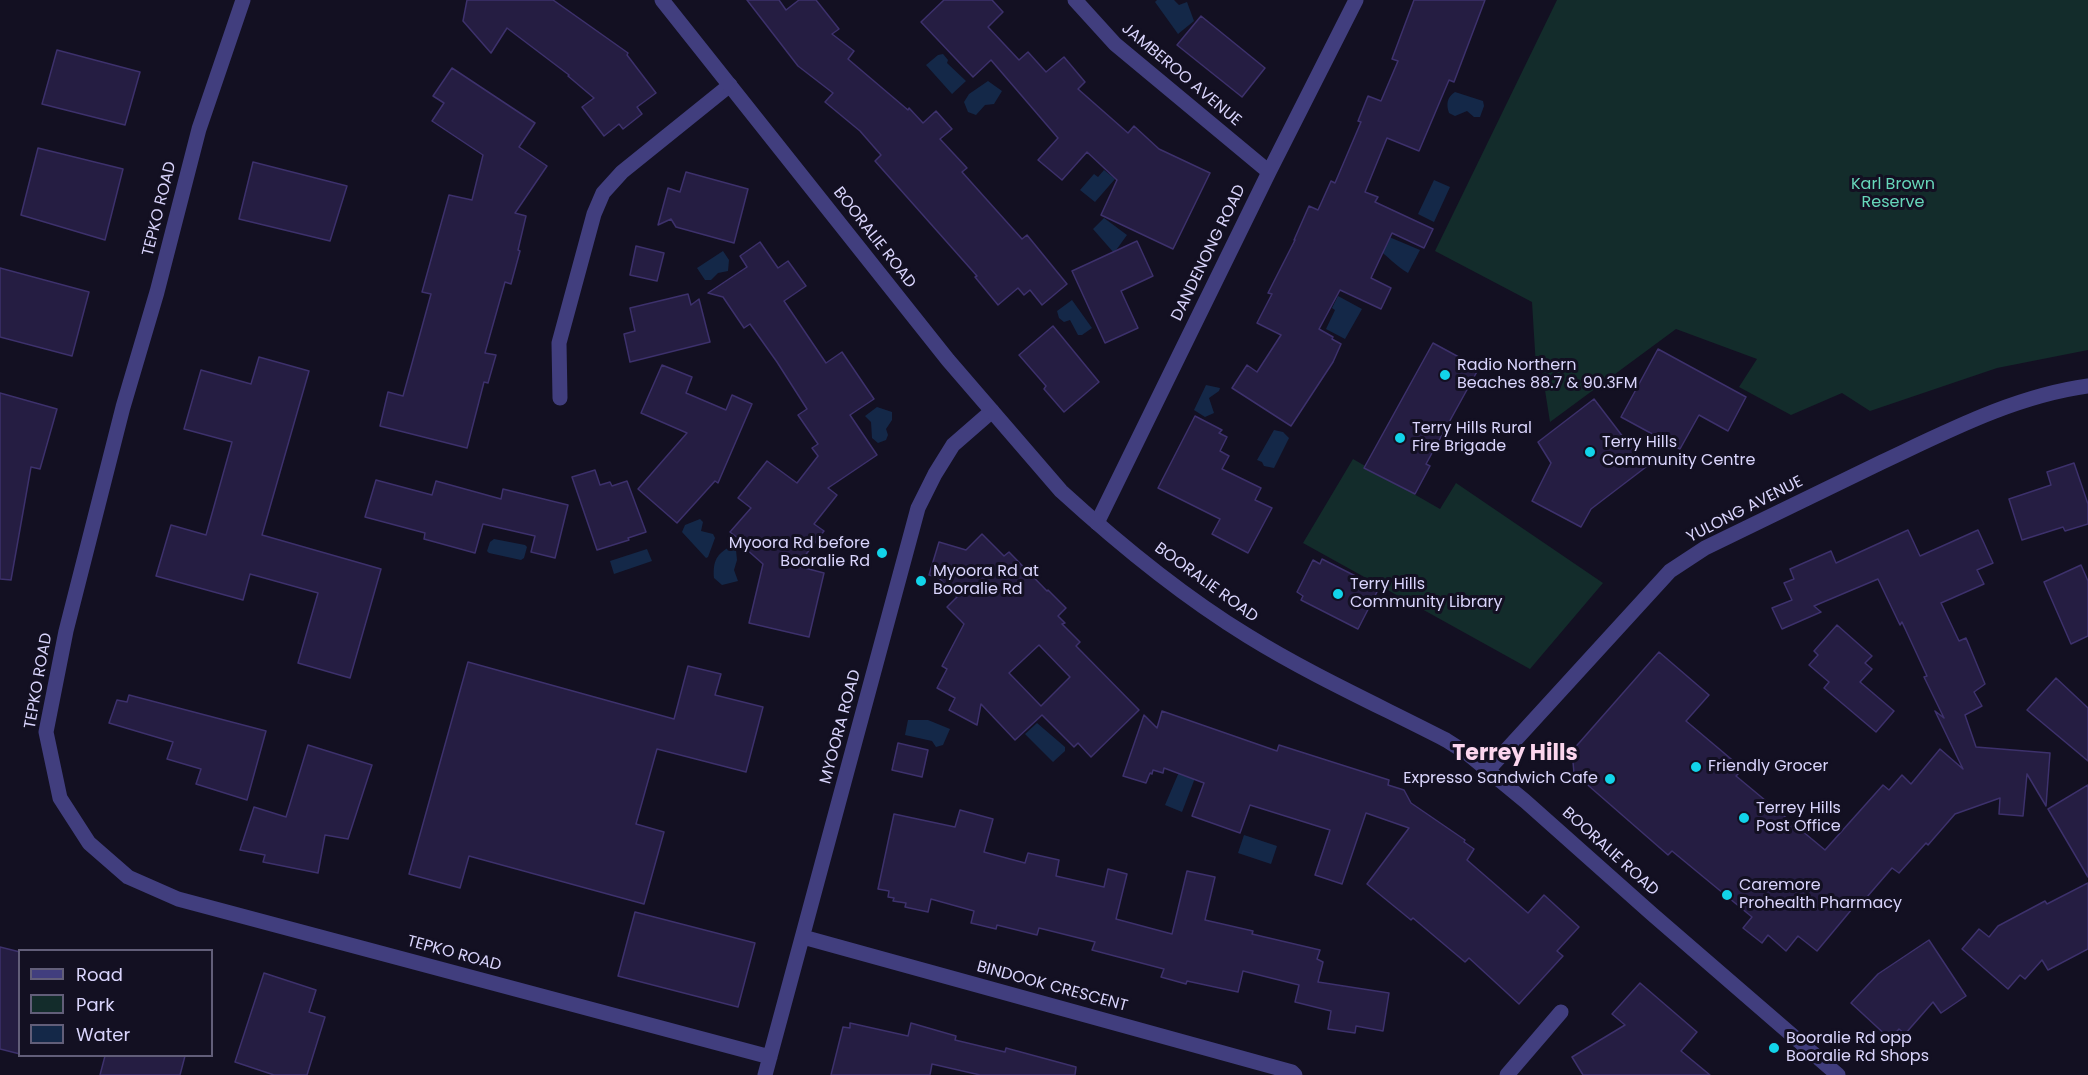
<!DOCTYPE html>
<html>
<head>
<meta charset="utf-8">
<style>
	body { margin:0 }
	#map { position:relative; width:2088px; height:1075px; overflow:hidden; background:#131022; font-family:Poppins,sans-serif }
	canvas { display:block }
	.legend { position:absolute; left:18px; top:949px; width:195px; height:108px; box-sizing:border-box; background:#131022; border:2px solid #625e79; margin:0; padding:8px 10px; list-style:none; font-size:18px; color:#d9d4fc }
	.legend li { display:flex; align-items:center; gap:12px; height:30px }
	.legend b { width:30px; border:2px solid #625e79 }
</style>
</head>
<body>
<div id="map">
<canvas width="2088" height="1075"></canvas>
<ul class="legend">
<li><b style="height:8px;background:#413e7e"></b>Road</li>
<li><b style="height:16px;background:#132c2b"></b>Park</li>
<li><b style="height:16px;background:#142848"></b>Water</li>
</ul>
</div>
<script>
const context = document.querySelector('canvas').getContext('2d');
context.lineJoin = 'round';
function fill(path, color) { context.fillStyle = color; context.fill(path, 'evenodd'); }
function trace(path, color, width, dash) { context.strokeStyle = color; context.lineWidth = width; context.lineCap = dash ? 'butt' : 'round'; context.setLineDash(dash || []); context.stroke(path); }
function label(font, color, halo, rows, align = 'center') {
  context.font = font + ' Poppins,sans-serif'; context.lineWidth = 6; context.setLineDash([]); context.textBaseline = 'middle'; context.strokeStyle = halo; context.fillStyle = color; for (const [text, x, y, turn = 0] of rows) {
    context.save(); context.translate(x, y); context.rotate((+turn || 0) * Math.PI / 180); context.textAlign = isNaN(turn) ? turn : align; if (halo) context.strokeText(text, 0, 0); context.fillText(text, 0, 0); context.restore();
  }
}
const green = new Path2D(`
	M1557 0H2088V350L1997 368 1870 411 1842 393 1791 415 1739 387 1757 359 1676 329 1550 422 1542 371 1536 367 1532 302 1435 251Z
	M1353 459 1440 509 1456 483 1603 583 1530 669 1303 543Z`);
const water = new Path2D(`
	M1157 0H1174L1179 5 1187 2 1194 21 1178 34 1155 2Z
	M943 54 948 60 947 63 966 81 952 94 926 65 938 55Z
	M988 81 1002 91 994 104 985 105 976 115 968 112 964 102 969 94Z
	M1455 92 1483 101 1484 106 1480 117H1474L1467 111 1455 116 1449 113C1446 104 1447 97 1455 92Z
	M1104 170 1115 179 1095 202 1080 190 1094 174 1098 177Z
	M1434 180 1450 187 1434 222 1418 214Z
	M1104 218 1127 235 1114 253 1093 229Z
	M1382 234 1420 250 1408 273C1396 266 1387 256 1376 247Z
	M723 251 729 260 728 271 718 273 711 280H705L697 268Z
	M1338 296 1362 309 1345 339 1326 329 1335 310 1332 308Z
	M1072 300 1092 328 1082 335H1078L1070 320 1064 322 1059 318 1057 311Z
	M1206 385 1220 388 1219 391 1209 398 1214 413 1205 417 1194 410Z
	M877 407 892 412V420L886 429 888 435 886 440 878 443 872 438 871 422 865 416Z
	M1274 430 1283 432 1289 438 1274 468 1264 466 1262 462 1257 460Z
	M700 519 703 522 701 531 713 534 715 538 708 557 706 558 682 532 685 525Z
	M494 539 525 545 527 547 524 558 521 560 489 553 487 551 490 542Z
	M728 548 736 550 737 560 734 570 738 581 722 585 714 578C713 564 715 555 728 548Z
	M647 549 652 561 614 574 610 561Z
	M908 720H928L950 729 943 745 936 747 932 741 905 735Z
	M1037 723 1065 747V751L1053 762 1025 734Z
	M1179 772 1195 778 1182 812 1165 805Z
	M1244 835 1277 846 1271 864 1238 853Z`);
const building = new Path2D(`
	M467 0H553L628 53 627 55 656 93 637 107 642 114 623 129 619 124 604 136 582 107 594 98 568 76 569 75 507 28 491 53 463 21Z
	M747 0H779L786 10 799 0H816L839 29 832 34 854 51 848 59 908 110 909 108 923 123 936 111 952 129 940 139 967 168 962 172 1022 239 1027 235 1067 284 1042 305 1030 290 1024 295 1018 288 998 305 975 277 977 276 875 161 881 155 860 131 825 102 833 93 798 66Z
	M944 0H992L1003 12 988 27 1019 60 1028 52 1046 72 1064 57 1085 82 1078 89 1128 133 1134 126 1159 149 1210 173 1173 249 1101 215 1117 180 1087 152 1062 180 1038 160 1058 138 991 60 973 77 921 22Z
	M1414 0H1485L1454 82 1449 80 1419 151 1387 138 1365 192 1378 197 1375 202 1433 229 1424 248 1392 233 1371 278 1391 288 1381 309 1340 290 1319 329 1333 337 1332 339 1341 344 1333 362 1291 426 1232 388 1247 365 1257 372 1281 335 1257 323 1272 294 1268 293 1295 240H1294L1309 206 1318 210 1331 181 1335 183 1361 122 1358 121 1368 96 1381 101 1398 61 1392 59Z
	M1201 16 1265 68 1242 97 1177 45Z
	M57 50 140 72 125 125 42 104Z
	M452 68 535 123 519 147 547 166 515 213 526 216 518 250 520 251 511 284 505 282 485 353 496 355 488 383 484 382 467 448 380 426 388 392 403 396 431 294 422 292 449 195 472 200 483 155 432 121 444 103 433 96Z
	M38 148 123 169 105 240 21 215Z
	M253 162 347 186 330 241 239 219Z
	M686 172 748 189 734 243 676 227 671 219 658 225 668 188 680 192Z
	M1137 241 1153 276 1121 291 1138 328 1105 343 1072 271Z
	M760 242 778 268 788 261 806 286 784 301 826 363 842 352 874 399 850 415 877 455 828 488 837 495 814 524 824 531 797 566 824 573 809 637 749 623 763 564 737 541 739 539 730 532 751 508 738 498 767 461 797 483 818 456 812 448 818 444 798 415 807 409 777 362 750 324 744 328 723 297 708 293 747 267 740 256Z
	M636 246 664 253 657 281 630 275Z
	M0 268 89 292 72 356 0 337Z
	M688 294 691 305 699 299 710 342 630 362 624 334 635 331 630 308Z
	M1053 326 1099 382 1064 412 1044 389 1046 386 1019 355Z
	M1433 343 1479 368 1426 464 1430 466 1415 494 1364 468Z
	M1658 349 1746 397 1728 431 1699 415 1680 449 1621 417Z
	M259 357 309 371 262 535 381 569 350 678 298 663 318 593 250 574 243 600 156 576 171 525 206 535 232 442 184 429 201 370 251 384Z
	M662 365 692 377 686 393 726 410 732 395 752 404 718 483 715 481 677 523 638 489 687 433 641 413Z
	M0 393 57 409 40 469 31 467 11 580 0 579Z
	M1594 399 1646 467 1591 509 1581 527 1532 501 1551 463 1538 442Z
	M1195 416 1222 430 1219 433 1227 437 1220 451 1229 456 1222 469 1261 488 1255 500 1272 508 1248 553 1212 534 1220 519 1158 488Z
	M2074 463 2088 504V524L2065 531 2063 527 2022 540 2009 499 2051 485 2047 472Z
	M595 470 600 485 610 482 612 486 627 481 646 532 628 538 629 540 597 550 572 477Z
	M376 480 432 495 436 481 501 499 503 489 568 505 555 558 531 552 535 536 483 524 475 553 424 539 425 533 365 517Z
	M1908 530 1920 556 1978 530 1993 563 1977 570 1984 584 1941 603 1959 641 1966 638 1985 684 1974 692 1982 706 1965 715 1976 747 2050 753 2046 806 2027 774 2023 816 1999 814 2000 798 1955 814 1928 845 1926 843 1899 873 1892 868 1860 905 1857 903 1817 951 1798 936 1786 951 1768 935 1762 943 1743 928 1752 917 1672 851 1668 855 1574 773 1572 751 1659 652 1709 695 1686 721 1743 769 1736 776 1825 850 1883 785 1889 790 1902 775 1911 784 1940 749 1963 769 1935 711 1944 718 1924 677 1927 676 1902 622 1900 625 1878 579 1814 606 1821 612 1782 629 1772 608 1792 600 1784 583 1794 579 1790 569 1831 551 1836 563Z
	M982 534 1004 556 1009 552 1047 591 1048 590 1066 608 1058 616 1065 623 1062 624 1080 642 1076 646 1139 710 1091 757 1078 743 1074 747 1042 715 1015 740 981 704 977 725 949 710 955 698 937 688 947 669 942 666 964 624 947 607 957 597 939 578 929 575 939 542 966 550ZM1039 645 1070 677 1041 706 1009 673Z
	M1322 559 1379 588 1358 629 1301 600 1303 596 1297 592 1313 560 1320 564Z
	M2081 565 2088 581V636L2071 644 2044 582Z
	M1837 625 1872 656 1865 663 1872 669 1860 682 1894 711 1876 732 1824 688 1829 682 1809 665 1818 655 1814 651Z
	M468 662 674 719 688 666 721 674 715 695 763 707 746 772 657 749 636 824 664 832 644 904 469 856 460 888 409 874Z
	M2056 678 2088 708V761L2027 710Z
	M129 695 266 731 247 800 196 784 201 769 167 759 173 742 109 723 117 700 127 702Z
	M1162 711 1277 751 1279 745 1389 780 1388 785 1404 790 1411 803 1465 840 1464 842 1474 849 1467 860 1528 913 1544 895 1579 927 1557 951 1563 956 1519 1004 1469 958 1465 962 1413 918 1411 920 1367 884 1409 828 1366 813 1342 884 1315 875 1330 830 1250 805 1240 833 1192 816 1204 783 1164 768 1163 773 1153 770 1152 774 1150 773 1146 783 1123 776 1144 715 1157 728Z
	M898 743 928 750 922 777 892 770Z
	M308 745 372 765 348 839 325 835 318 873 263 862 265 855 240 850 254 807 286 817Z
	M2088 785V877L2048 809Z
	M960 810 993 819 984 852 1025 863 1028 853 1059 860 1056 876 1104 887 1108 869 1127 874 1116 919 1172 934 1187 871 1215 877 1205 920 1253 931 1252 934 1320 950 1317 959 1323 962 1318 982 1389 993 1383 1031 1356 1026 1355 1033 1328 1029 1331 1011 1295 1002 1299 985 1243 971 1238 992 1187 981 1186 984 1161 977 1164 969 1092 950 1095 942 1039 928 1037 935 997 925 996 929 971 923 974 911 931 899 928 912 905 907 906 903 893 901 894 898 888 897 889 891 878 889 894 814 955 827Z
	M2088 883V949L2048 970 2042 960 2025 979 2020 975 2008 989 1962 949 1979 929 1989 937 1998 926 2045 901 2047 904Z
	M635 912 755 943 738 1007 618 976Z
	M1929 940 1966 996 1941 1013 1933 1002 1905 1034 1899 1029 1890 1039 1851 1003 1878 974Z
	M0 947 20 952V1054L0 1049Z
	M264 973 316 990 309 1012 325 1017 307 1075H274L235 1062Z
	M1640 983 1697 1032 1681 1051 1710 1075H1583L1572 1057 1625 1025 1612 1014Z
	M850 1023 908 1036 911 1023 956 1036 955 1040 1005 1052 1006 1048 1076 1067 1075 1075H980L932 1064 930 1075H831L843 1027 850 1028Z
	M105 1056H185L180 1075H100Z`);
const minor = new Path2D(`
	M243 0 199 129 157 292 123 407 66 631 46 732 60 798 89 843 128 877 178 899 770 1057
	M1075 0 1115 44 1269 172
	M560 398 559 343 594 214 603 193 622 172 730 85
	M1097 523 1269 172 1356 0
	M1488 770 1670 571 1705 548C1764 519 1823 491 1882 462 1948 431 2015 396 2088 386
	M803 937 1292 1072 1295 1075
	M765 1075 918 508 935 474 953 445 992 411
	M1507 1075 1561 1012`);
const tertiary = new Path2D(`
	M662 0 948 360 1061 491C1119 544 1181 595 1248 636 1311 675 1380 706 1446 740L1468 754 1525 801 1652 914 1838 1075`);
const markers = [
	[1445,375,6,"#12d4ea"],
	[1400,438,6,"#12d4ea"],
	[1590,452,6,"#12d4ea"],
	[882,553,6,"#12d4ea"],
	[921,581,6,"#12d4ea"],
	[1338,594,6,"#12d4ea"],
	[1696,767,6,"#12d4ea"],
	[1610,779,6,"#12d4ea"],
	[1744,818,6,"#12d4ea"],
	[1727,895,6,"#12d4ea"],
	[1774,1048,6,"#12d4ea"]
];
const streetNames = [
	["JAMBEROO AVENUE",1181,75,40],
	["TEPKO ROAD",160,209,-76],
	["BOORALIE ROAD",874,238,52],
	["DANDENONG ROAD",1209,253,-64],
	["YULONG AVENUE",1745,510,-27],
	["BOORALIE ROAD",1206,583,36],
	["TEPKO ROAD",39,681,-80],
	["MYOORA ROAD",841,727,-75],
	["BOORALIE ROAD",1610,852,42],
	["TEPKO ROAD",454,954,15],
	["BINDOOK CRESCENT",1052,987,15]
];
const parkNames = [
	["Karl Brown",1893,185],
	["Reserve",1893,203]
];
const poiNames = [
	["Radio Northern",1457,366],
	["Beaches 88.7 & 90.3FM",1457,384],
	["Terry Hills Rural",1412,429],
	["Fire Brigade",1412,447],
	["Terry Hills",1602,443],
	["Community Centre",1602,461],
	["Myoora Rd before",870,544,"right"],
	["Booralie Rd",870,562,"right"],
	["Myoora Rd at",933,572],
	["Booralie Rd",933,590],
	["Terry Hills",1350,585],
	["Community Library",1350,603],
	["Friendly Grocer",1708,767],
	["Expresso Sandwich Cafe",1598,779,"right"],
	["Terrey Hills",1756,809],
	["Post Office",1756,827],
	["Caremore",1739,886],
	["Prohealth Pharmacy",1739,904],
	["Booralie Rd opp",1786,1039],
	["Booralie Rd Shops",1786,1057]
];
const districtNames = [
	["Terrey Hills",1515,754]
];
fill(green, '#132c2b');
fill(water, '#142848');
fill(building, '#251d42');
trace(building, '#3d316c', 1.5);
trace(minor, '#413e7e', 15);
trace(tertiary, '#413e7e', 15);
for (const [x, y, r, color] of markers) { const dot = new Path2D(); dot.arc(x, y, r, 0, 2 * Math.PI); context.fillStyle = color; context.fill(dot); trace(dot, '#131022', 2); }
label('16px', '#d9d4fc', '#131022', streetNames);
label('16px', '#66d6ba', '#131022', parkNames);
label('16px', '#d9d4fc', '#131022', poiNames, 'left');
label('bold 22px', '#fcd6ee', '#131022', districtNames);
</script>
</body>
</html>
